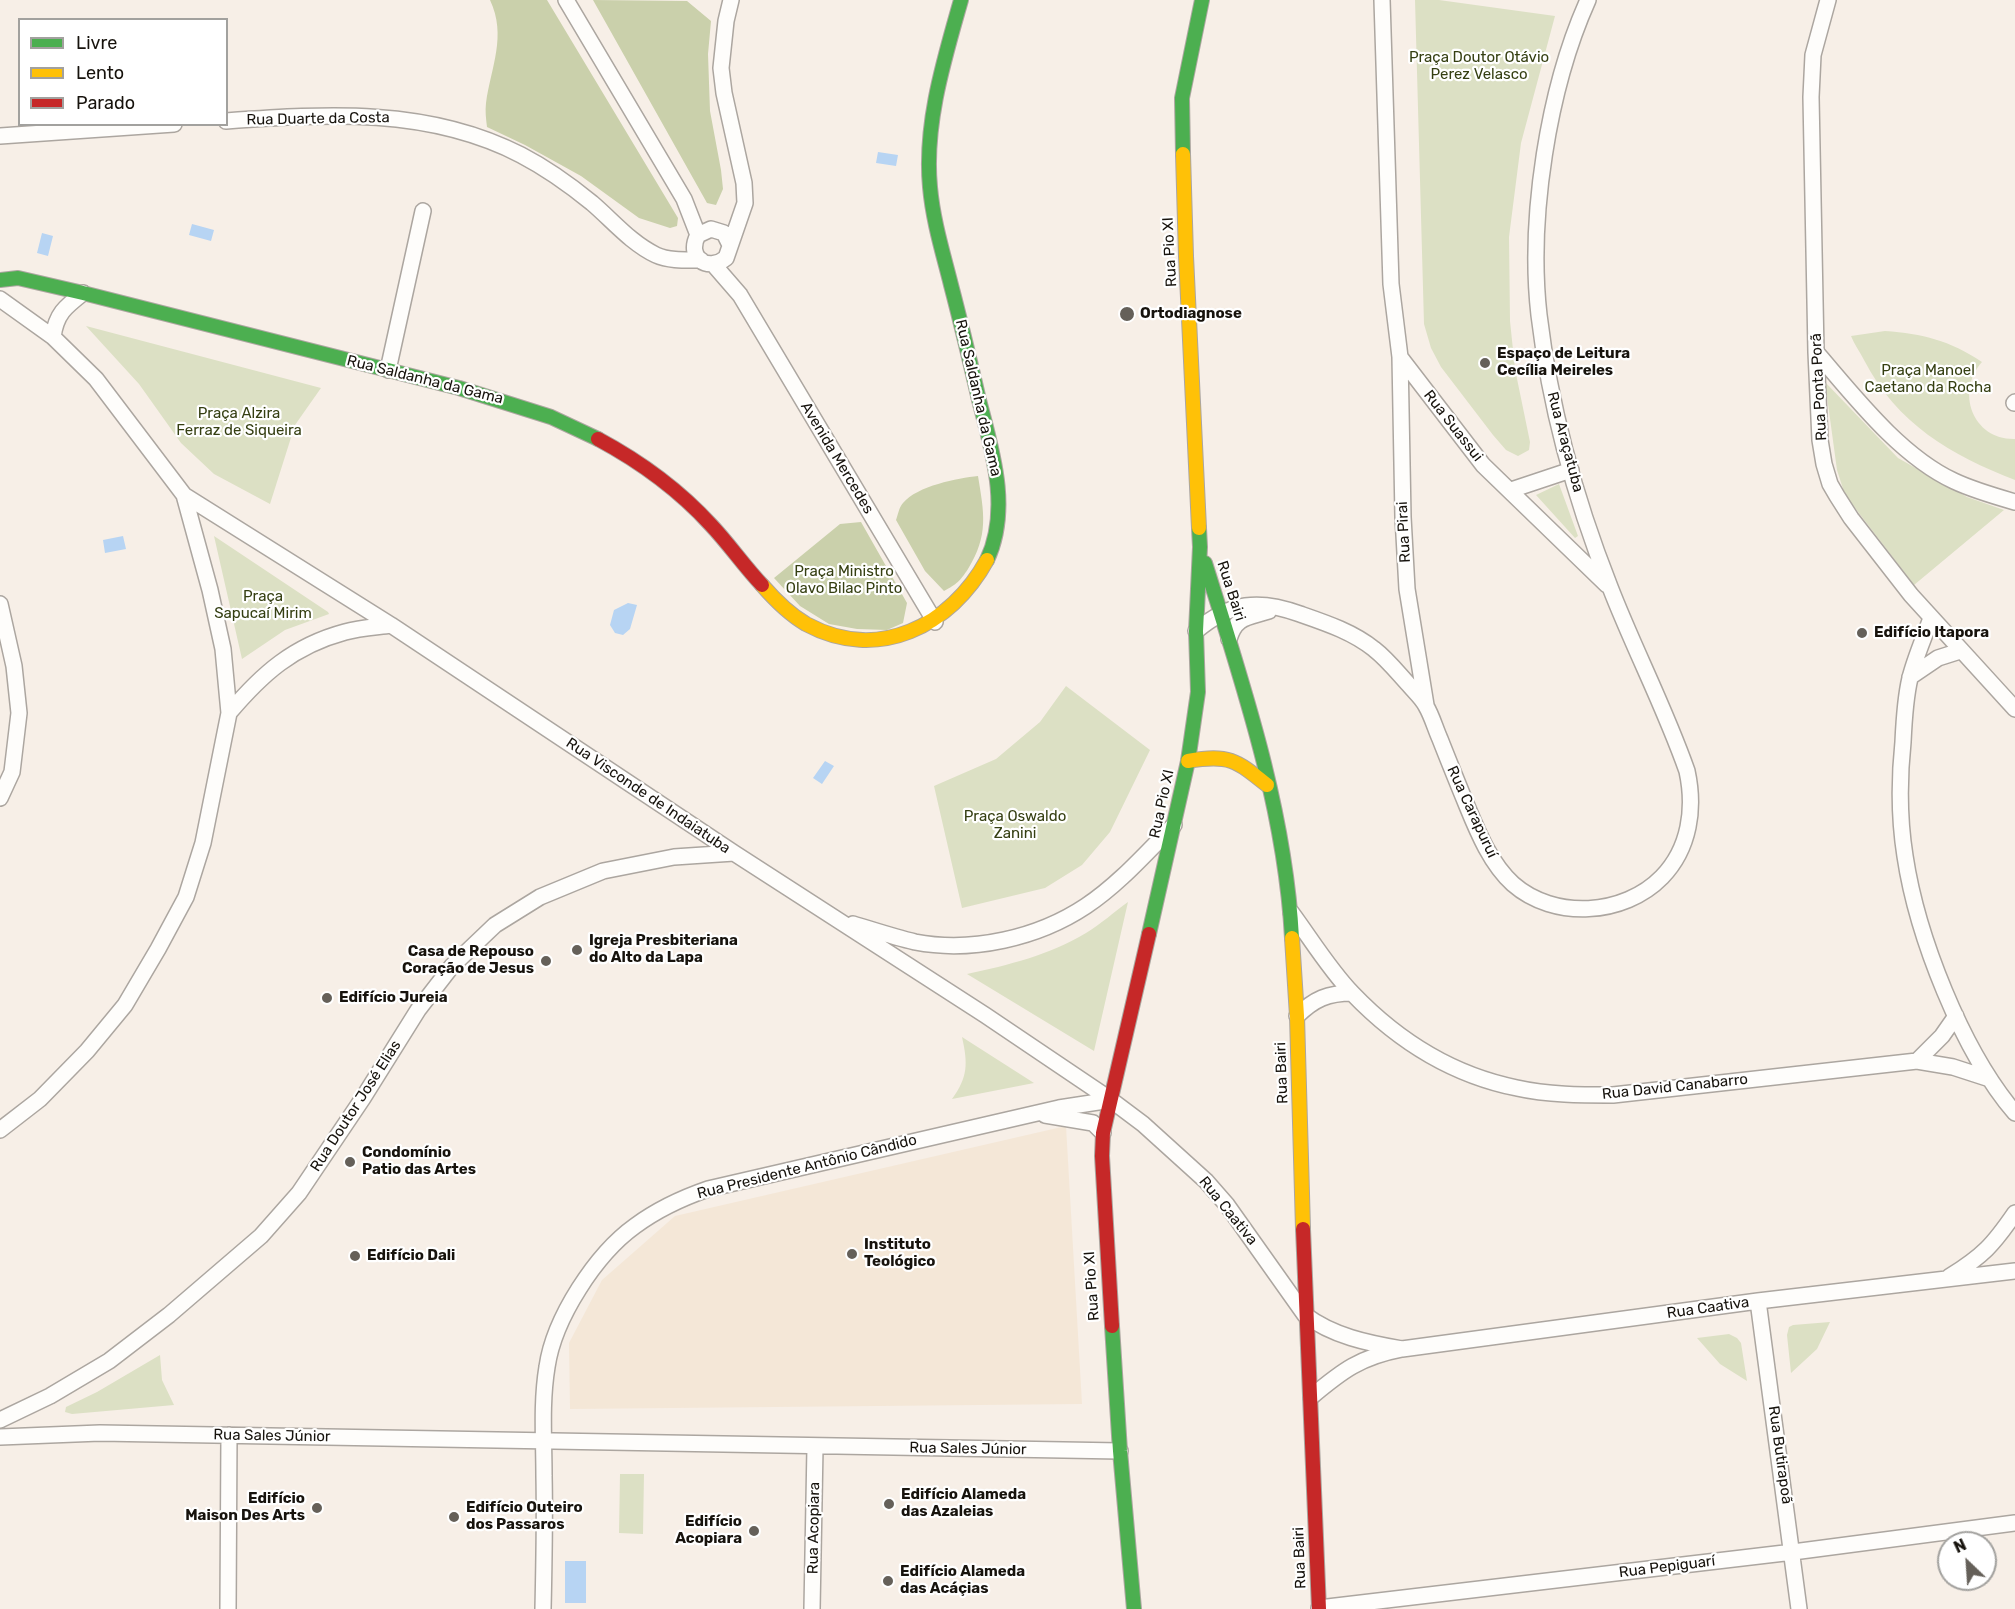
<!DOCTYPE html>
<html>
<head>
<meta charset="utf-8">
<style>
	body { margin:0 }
	#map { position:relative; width:2015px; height:1609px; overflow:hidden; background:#f7efe7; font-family:Rubik,sans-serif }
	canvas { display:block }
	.legend { position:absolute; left:18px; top:18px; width:210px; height:108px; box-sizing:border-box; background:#fff; border:2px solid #a2a19e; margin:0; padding:8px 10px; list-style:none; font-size:18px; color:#17130d }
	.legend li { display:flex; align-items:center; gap:12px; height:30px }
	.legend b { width:30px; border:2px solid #a2a19e }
	.north { position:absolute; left:1937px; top:1531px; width:60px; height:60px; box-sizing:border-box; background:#fff; border:2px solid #a2a19e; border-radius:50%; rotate:335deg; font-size:16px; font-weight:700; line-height:24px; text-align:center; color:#17130d }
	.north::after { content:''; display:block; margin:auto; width:21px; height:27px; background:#656059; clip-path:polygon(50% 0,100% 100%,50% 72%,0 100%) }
</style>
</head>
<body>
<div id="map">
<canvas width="2015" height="1609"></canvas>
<ul class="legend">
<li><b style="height:8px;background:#4caf50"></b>Livre</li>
<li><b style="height:8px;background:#ffc107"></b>Lento</li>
<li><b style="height:8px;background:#c62828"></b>Parado</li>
</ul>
<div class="north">N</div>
</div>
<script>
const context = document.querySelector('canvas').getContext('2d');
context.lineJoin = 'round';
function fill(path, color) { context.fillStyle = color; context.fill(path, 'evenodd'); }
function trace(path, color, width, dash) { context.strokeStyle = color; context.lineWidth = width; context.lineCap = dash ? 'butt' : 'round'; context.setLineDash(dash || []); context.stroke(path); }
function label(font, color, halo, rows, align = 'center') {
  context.font = font + ' Rubik,sans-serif'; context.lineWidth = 4.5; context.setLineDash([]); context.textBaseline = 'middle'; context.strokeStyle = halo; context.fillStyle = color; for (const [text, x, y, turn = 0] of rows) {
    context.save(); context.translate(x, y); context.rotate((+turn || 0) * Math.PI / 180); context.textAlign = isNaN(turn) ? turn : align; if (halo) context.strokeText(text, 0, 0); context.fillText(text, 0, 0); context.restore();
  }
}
const built = new Path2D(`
	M1066 1126 1082 1404 570 1409 569 1343 602 1280 675 1216Z`);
const green = new Path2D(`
	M1415 0H1439L1555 16 1521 143 1509 237 1510 321 1515 369 1530 442 1529 450 1518 456 1506 450 1493 435 1441 367 1431 348 1424 324Z
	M86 326 321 388 295 425 270 504 214 474 181 443 139 384Z
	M1885 331C1923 334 1949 340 1982 362 1955 392 1973 440 2015 439V480C1951 455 1897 424 1864 360 1860 352 1854 344 1851 336Z
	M1825 382 1898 458 1967 497 2004 510 1914 585 1845 495 1837 470Z
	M1559 484 1578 536 1575 538 1536 495Z
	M214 536 328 612 329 614 285 630 242 659Z
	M1066 686 1150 750 1110 832 1082 865 1045 888 962 908 934 786 996 759 1040 722Z
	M1128 902 1094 1051 967 974C1009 965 1049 955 1086 933 1101 924 1114 912 1128 902Z
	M962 1037 1034 1083 952 1099C968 1077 968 1064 962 1037Z
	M1830 1322 1817 1349 1791 1373 1787 1335 1789 1327 1793 1325Z
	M1729 1334 1737 1338 1741 1343 1747 1381 1720 1364 1697 1338Z
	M160 1355 162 1380 174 1405 72 1414 65 1412 66 1407 97 1392Z
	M620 1474H644L643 1534 619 1533Z`);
const forest = new Path2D(`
	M490 0H547L678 218 677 226 670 228 639 218 581 176 525 145 487 127C486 119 485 111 486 103 491 67 507 36 490 0Z
	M593 0 687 1 711 21 708 54 710 111 721 170 723 189 716 205 707 203Z
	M978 476C984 513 989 535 968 569 960 581 957 584 944 591L925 571 896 520C898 515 899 507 903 503 917 486 958 478 978 476Z
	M861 522 907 603 903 623 887 630 857 629 829 624 800 606 774 578 840 524Z`);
const water = new Path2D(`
	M878 152 898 155 896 166 876 163Z
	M192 224 214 230 211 241 189 235Z
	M42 233 53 236 48 256 37 253Z
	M123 536 126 549 105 553 103 540Z
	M628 603 637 605 630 629 623 635 615 633 610 625 614 610Z
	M825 761 834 766 822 784 813 778Z
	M565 1561H586V1603H565Z`);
const street = new Path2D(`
	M566 0 684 199 698 235
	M1382 0 1391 284 1400 357 1403 517 1407 589 1426 705
	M1828 0 1813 55 1811 97 1816 352 1820 440 1824 464 1830 484 1837 496 1851 518 1911 595 2015 709
	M226 121C327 114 428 107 521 155 546 168 570 185 592 203 613 221 631 243 656 255 669 261 686 260 701 260
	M0 136 174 124
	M730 245 724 233 711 229 698 235C686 257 707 273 726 258L745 203 744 183 724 93 721 68 726 21 731 0
	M714 265 740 295 935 622
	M0 299 53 337 96 379 184 495 210 590 223 649 229 713 203 843 186 897 158 949 125 1005 87 1051 40 1099 0 1130
	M53 337C56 314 65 307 83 293
	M1816 352C1854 396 1900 456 1954 481 1973 490 1994 496 2015 502
	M1400 357 1483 465 1607 585
	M388 370 423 211
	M2014 403 2015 402
	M1511 490 1571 470
	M184 495 391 625 734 853 985 1015 1111 1100 1143 1124 1206 1181 1227 1205 1305 1315C1333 1336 1367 1343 1402 1349
	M0 604 14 666 19 713 12 772 0 798
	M1931 618C1924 638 1915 658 1910 678 1905 699 1904 720 1903 742 1899 780 1899 818 1905 856 1917 936 1962 1051 2015 1113
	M1196 631C1230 602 1259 599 1300 614 1326 623 1353 632 1374 649 1387 659 1398 673 1409 685 1414 691 1422 698 1426 706 1432 716 1435 728 1440 739 1449 762 1458 784 1467 806 1478 833 1491 864 1513 884 1554 920 1624 916 1662 877 1690 848 1695 808 1687 771 1665 708 1634 649 1610 587 1576 501 1550 407 1539 315 1528 218 1548 89 1588 0
	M1229 639C1236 616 1248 618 1269 611
	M1910 677 1938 658 1960 651
	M229 713C262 674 293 646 345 632 359 628 376 627 391 625
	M1291 912C1311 939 1329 969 1352 993 1397 1040 1452 1075 1517 1088 1548 1095 1581 1095 1613 1095L1917 1061 1953 1067 1990 1079
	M853 924C873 930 894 937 915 942 972 953 1038 938 1086 906 1119 884 1146 853 1174 825
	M1297 1016C1314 999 1328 993 1352 993
	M1917 1061 1942 1036 1956 1016
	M1045 1115 1093 1123 1103 1133
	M1949 1277C1983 1256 1993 1245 2015 1213
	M1758 1301 1799 1609
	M1311 1397C1342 1371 1360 1357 1402 1349L1758 1301 2015 1271
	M0 1420 50 1396 109 1361 169 1315 261 1236 299 1193 363 1098 418 1010 452 966 495 925 540 897 603 871 674 857 734 853
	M0 1437 100 1433 1120 1451
	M1319 1608 1793 1552 2015 1523
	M228 1609 229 1435
	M543 1609C544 1565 545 1521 544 1476 544 1440 541 1403 547 1367 554 1318 596 1254 635 1226 658 1209 682 1198 708 1189L1059 1108 1111 1100
	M812 1609 815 1447`);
const fast = new Path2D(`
	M961 0C944 60 924 124 930 187 933 221 943 253 951 285 961 323 970 361 979 400 992 450 1011 509 987 560
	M1183 154 1182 98 1202 0
	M0 280 18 278 83 293 459 388 551 417 598 439
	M1205 563C1243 685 1285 809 1292 938
	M1149 934 1188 761 1198 692 1196 631 1200 547 1199 528
	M1112 1326 1120 1451 1134 1609`);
const slow = new Path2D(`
	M1183 154 1186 256 1199 528
	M762 585C775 600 789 614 806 624 878 663 951 626 987 560
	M1188 761C1229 754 1236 760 1267 785
	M1292 938 1297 1016 1303 1229`);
const jam = new Path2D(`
	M598 439C639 461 680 491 711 525 729 544 744 566 762 585
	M1303 1229 1319 1609
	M1112 1326 1102 1156 1103 1133 1149 934`);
const markers = [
	[1127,314,8,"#656059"],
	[1485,363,6,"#656059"],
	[1862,633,6,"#656059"],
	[577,950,6,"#656059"],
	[546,961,6,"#656059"],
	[327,998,6,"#656059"],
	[350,1162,6,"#656059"],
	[852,1254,6,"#656059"],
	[355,1256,6,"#656059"],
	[889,1504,6,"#656059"],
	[317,1508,6,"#656059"],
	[454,1517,6,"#656059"],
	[754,1531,6,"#656059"],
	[888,1581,6,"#656059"]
];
const parkNames = [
	["Praça Doutor Otávio",1479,58],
	["Perez Velasco",1479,75],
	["Praça Manoel",1928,371],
	["Caetano da Rocha",1928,388],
	["Praça Alzira",239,414],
	["Ferraz de Siqueira",239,431],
	["Praça Ministro",844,572],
	["Olavo Bilac Pinto",844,589],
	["Praça",263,597],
	["Sapucaí Mirim",263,614],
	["Praça Oswaldo",1015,817],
	["Zanini",1015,834]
];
const streetNames = [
	["Rua Duarte da Costa",318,119,-1],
	["Rua Pio XI",1170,252,-93],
	["Rua Saldanha da Gama",425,380,14],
	["Rua Ponta Porã",1819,387,-93],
	["Rua Saldanha da Gama",978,398,77],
	["Rua Suassui",1453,426,52],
	["Rua Araçatuba",1565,442,75],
	["Avenida Mercedes",837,458,59],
	["Rua Pirai",1404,532,-93],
	["Rua Bairi",1231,591,72],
	["Rua Visconde de Indaiatuba",648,796,34],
	["Rua Pio XI",1162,804,-78],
	["Rua Carapuruí",1472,812,65],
	["Rua Bairi",1282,1073,-92],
	["Rua David Canabarro",1675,1087,-6],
	["Rua Doutor José Elias",356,1106,-57],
	["Rua Presidente Antônio Cândido",807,1167,-14],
	["Rua Caativa",1228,1211,51],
	["Rua Pio XI",1092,1286,-94],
	["Rua Caativa",1708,1308,-8],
	["Rua Sales Júnior",272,1436,1],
	["Rua Sales Júnior",968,1449,1],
	["Rua Butirapoã",1780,1455,82],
	["Rua Acopiara",814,1528,-89],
	["Rua Bairi",1300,1558,-92],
	["Rua Pepiguarí",1667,1567,-7]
];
const poiNames = [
	["Ortodiagnose",1140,314],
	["Espaço de Leitura",1497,354],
	["Cecília Meireles",1497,371],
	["Edifício Itapora",1874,633],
	["Igreja Presbiteriana",589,941],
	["do Alto da Lapa",589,958],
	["Casa de Repouso",534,952,"right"],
	["Coração de Jesus",534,969,"right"],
	["Edifício Jureia",339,998],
	["Condomínio",362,1153],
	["Patio das Artes",362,1170],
	["Instituto",864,1245],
	["Teológico",864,1262],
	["Edifício Dali",367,1256],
	["Edifício Alameda",901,1495],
	["das Azaleias",901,1512],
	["Edifício",305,1499,"right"],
	["Maison Des Arts",305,1516,"right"],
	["Edifício Outeiro",466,1508],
	["dos Passaros",466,1525],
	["Edifício",742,1522,"right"],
	["Acopiara",742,1539,"right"],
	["Edifício Alameda",900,1572],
	["das Acáçias",900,1589]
];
fill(built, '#f4e7d7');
fill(green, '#dce0c4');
fill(forest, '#cad0ab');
fill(water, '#b7d4f3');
trace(street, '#aca6a0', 18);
trace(fast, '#aca6a0', 16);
trace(slow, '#aca6a0', 16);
trace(jam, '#aca6a0', 16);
trace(street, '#fefdfb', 15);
trace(fast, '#4caf50', 14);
trace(slow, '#ffc107', 14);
trace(jam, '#c62828', 14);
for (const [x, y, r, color] of markers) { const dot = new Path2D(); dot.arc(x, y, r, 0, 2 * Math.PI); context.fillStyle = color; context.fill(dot); trace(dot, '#fff', 2); }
label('15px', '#353f12', '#fff', parkNames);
label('15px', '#17130d', '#fff', streetNames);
label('bold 15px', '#17130d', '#fff', poiNames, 'left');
</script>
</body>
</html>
